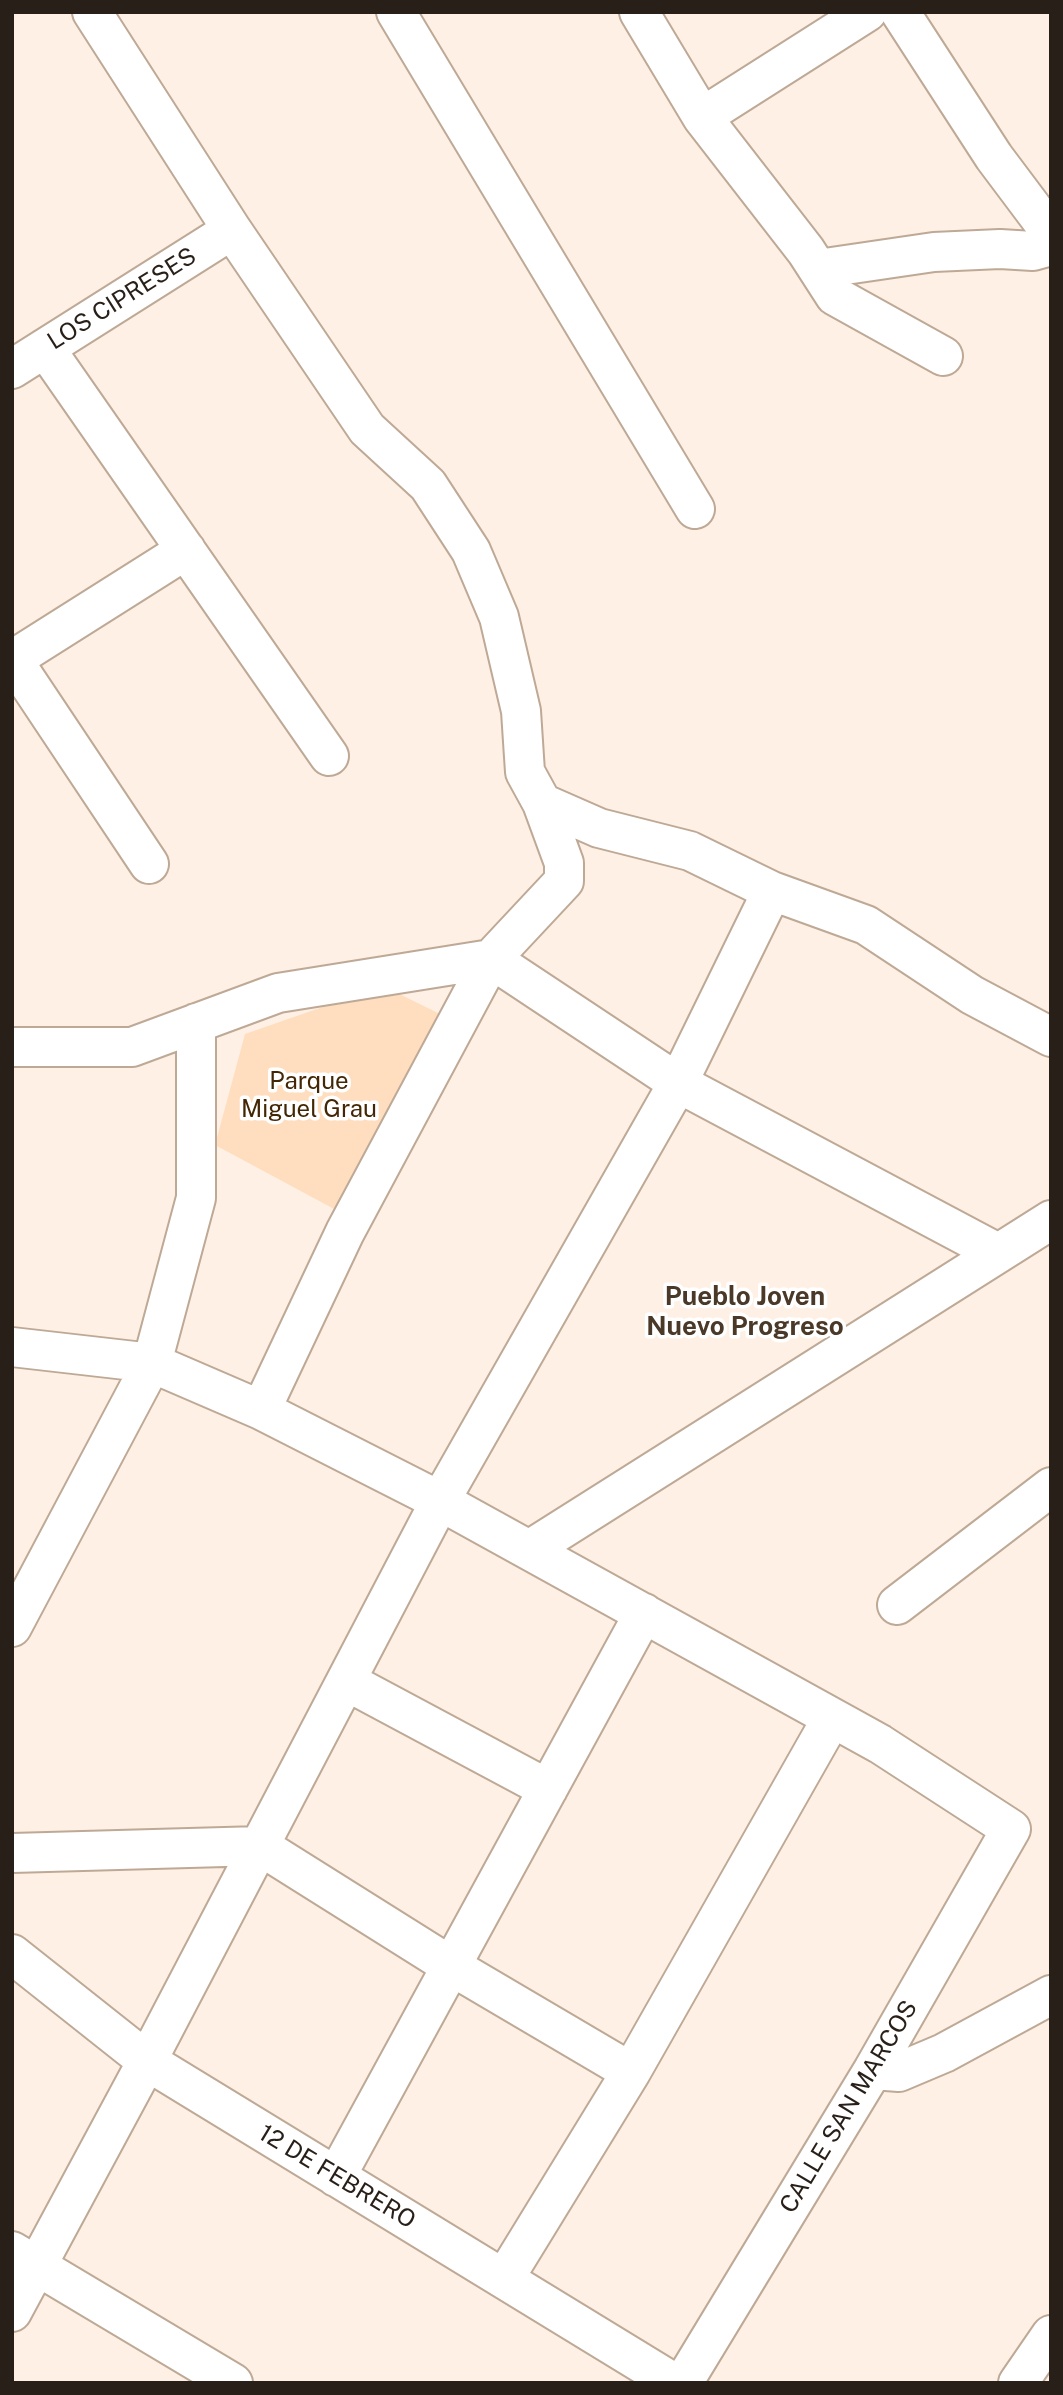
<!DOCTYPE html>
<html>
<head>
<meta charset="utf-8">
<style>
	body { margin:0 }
	#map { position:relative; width:1063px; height:2395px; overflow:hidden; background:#fef0e4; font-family:"Public Sans",sans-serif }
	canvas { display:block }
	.frame { position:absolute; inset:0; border:14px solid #271f18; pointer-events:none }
</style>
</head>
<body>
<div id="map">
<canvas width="1063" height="2395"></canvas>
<div class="frame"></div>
</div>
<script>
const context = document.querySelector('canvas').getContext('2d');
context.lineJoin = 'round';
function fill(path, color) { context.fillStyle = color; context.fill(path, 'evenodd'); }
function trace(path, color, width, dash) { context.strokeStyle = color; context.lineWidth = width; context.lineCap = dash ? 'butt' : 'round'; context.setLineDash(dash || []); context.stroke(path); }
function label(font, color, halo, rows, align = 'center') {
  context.font = font + ' "Public Sans",sans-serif'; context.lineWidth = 7; context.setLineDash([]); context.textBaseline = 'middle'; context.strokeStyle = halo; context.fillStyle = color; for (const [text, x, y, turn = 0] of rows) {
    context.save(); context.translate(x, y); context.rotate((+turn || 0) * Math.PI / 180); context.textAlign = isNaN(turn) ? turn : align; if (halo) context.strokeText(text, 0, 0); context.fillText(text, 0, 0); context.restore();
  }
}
const green = new Path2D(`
	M383 986 442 1015 336 1210 215 1145 245 1034Z`);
const minor = new Path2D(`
	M92 12 232 230 367 429 428 485 471 551 499 617 521 711 525 772 542 803 599 828 690 851 772 891 866 925 972 995 1051 1037
	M396 12 695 509
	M639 12 702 117 806 251 835 296 943 356
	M900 12 994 157 1051 233
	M702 117 867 12
	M818 269 934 252 1000 249 1033 251 1051 246
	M45 348 329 756
	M12 369 232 230
	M12 660 186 550
	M13 660 149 864
	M12 1047H132L278 993 491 959 678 1083 998 1253
	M12 1347 152 1363 261 1410 440 1501 880 1744 1011 1829 873 2070 683 2383
	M261 1410 345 1232 491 959 564 881V863L542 803
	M529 1550 1051 1220
	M897 1605 1051 1487
	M12 1627 152 1363 196 1198V1023
	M346 1681 548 1789
	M12 1853 260 1846 451 1966 631 2072
	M12 1954 147 2061 674 2383
	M873 2070 899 2072 944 2053 1051 1995
	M336 2177 644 1613
	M12 2251 233 2383
	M504 2279 631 2072 832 1718
	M12 2312 147 2061 440 1501 678 1083 772 891
	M1018 2383 1051 2335`);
const streetNames = [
	["LOS CIPRESES",122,299,-32],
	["CALLE SAN MARCOS",849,2107,-59],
	["12 DE FEBRERO",337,2177,31]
];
const parkNames = [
	["Parque",309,1082],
	["Miguel Grau",309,1110]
];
const neighbourhoodNames = [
	["Pueblo Joven",745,1297],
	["Nuevo Progreso",745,1327]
];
fill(green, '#fedebf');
trace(minor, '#bea996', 42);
trace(minor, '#fff', 38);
label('24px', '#271f18', '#fff', streetNames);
label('24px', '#432705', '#fff', parkNames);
label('bold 26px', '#4a3928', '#fff', neighbourhoodNames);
</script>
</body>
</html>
